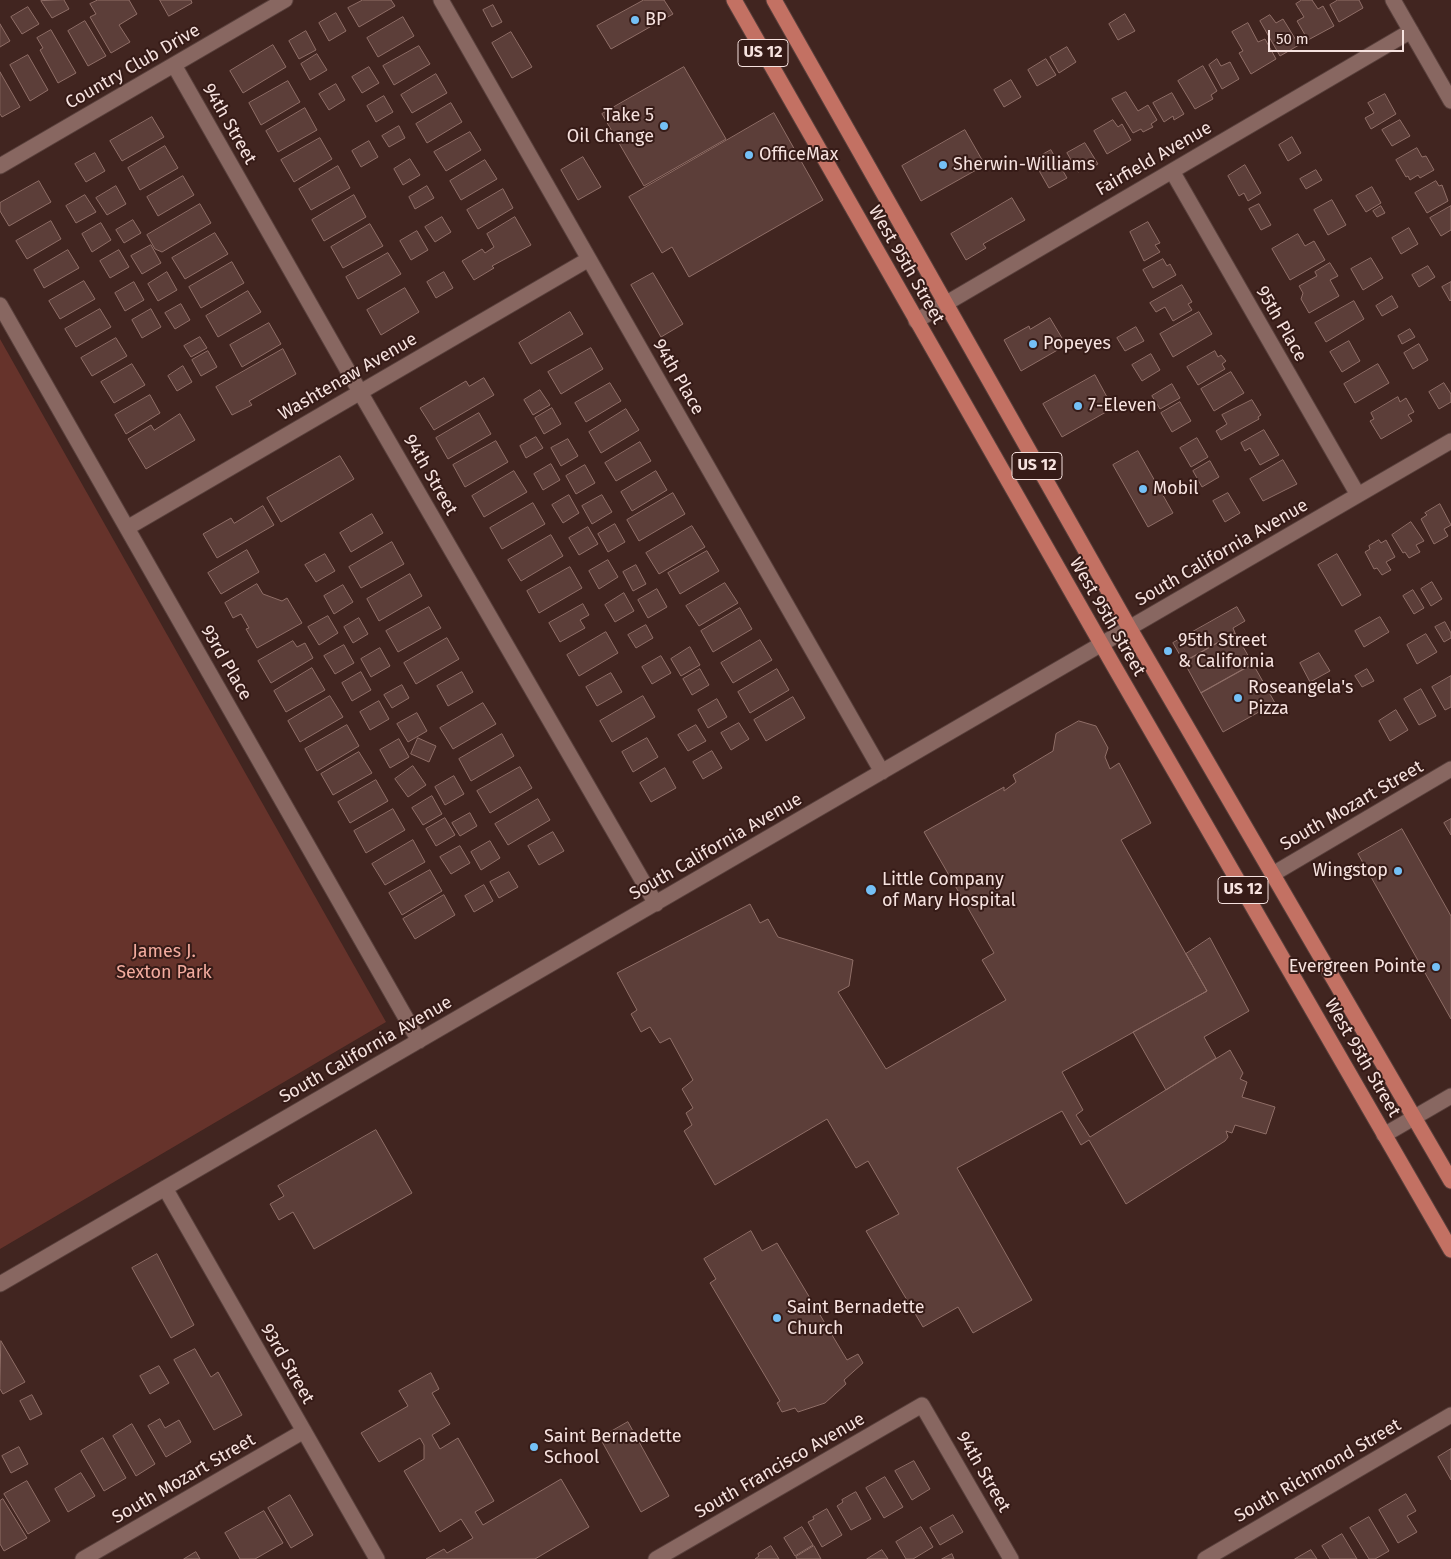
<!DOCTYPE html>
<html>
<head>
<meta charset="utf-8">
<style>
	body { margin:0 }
	#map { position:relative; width:1451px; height:1559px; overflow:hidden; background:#412520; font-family:"Fira Sans",sans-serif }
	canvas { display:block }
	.scale { position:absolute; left:1268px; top:30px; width:136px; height:22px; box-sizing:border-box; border:2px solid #f6e2df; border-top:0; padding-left:6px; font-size:15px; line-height:18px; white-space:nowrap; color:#f6e2df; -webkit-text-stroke:4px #361b17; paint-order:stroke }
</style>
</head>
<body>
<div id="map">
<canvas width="1451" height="1559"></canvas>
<div class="scale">50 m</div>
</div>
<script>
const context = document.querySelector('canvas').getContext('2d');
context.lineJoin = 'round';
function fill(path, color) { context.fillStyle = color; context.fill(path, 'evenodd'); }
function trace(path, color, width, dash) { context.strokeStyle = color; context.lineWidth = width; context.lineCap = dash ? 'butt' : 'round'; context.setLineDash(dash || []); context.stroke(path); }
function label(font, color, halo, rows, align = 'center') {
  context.font = font + ' "Fira Sans",sans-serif'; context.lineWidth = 4; context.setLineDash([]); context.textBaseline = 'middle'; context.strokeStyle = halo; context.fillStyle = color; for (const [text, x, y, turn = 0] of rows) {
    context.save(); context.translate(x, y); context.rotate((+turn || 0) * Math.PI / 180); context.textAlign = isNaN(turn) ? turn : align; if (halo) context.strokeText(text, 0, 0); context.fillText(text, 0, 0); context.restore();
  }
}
const green = new Path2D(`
	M0 339 386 1022 0 1249Z`);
const building = new Path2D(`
	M64 0 69 9 52 18 41 1Z
	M98 0H129L137 14 119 25 130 42 111 53 90 17 96 14 90 4Z
	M160 0H191L192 3 169 16Z
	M363 0H391L395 6 359 27 348 8Z
	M644 0H664L673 14 611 49 597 26Z
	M1302 0H1312L1318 9 1323 6 1334 26 1308 40 1297 21 1304 17 1296 4Z
	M1338 0H1359L1363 8 1339 22 1330 5Z
	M493 5 502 22 492 27 483 10Z
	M28 7 39 24 22 34 11 17Z
	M336 13 346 31 329 41 319 23Z
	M1125 14 1135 31 1118 40 1109 24Z
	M1270 15 1276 23 1283 19 1299 45 1280 56 1260 21Z
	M403 17 414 36 378 57 367 38Z
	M85 21 106 56 88 66 68 31Z
	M1248 23 1258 42 1265 39 1276 59 1251 74 1239 53 1243 51 1232 32Z
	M0 24 10 41 0 47Z
	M51 30 76 73 58 83 40 50 43 48 37 38Z
	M306 31 316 50 299 59 289 41Z
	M511 32 532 67 512 78 492 43Z
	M273 45 286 67 243 93 230 71Z
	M419 46 430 64 394 85 383 66Z
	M1067 47 1076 62 1059 73 1050 57Z
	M317 54 327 70 310 80 301 64Z
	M28 55 48 90 30 101 10 65Z
	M1046 59 1056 75 1037 86 1028 70Z
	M1217 59 1221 66 1230 62 1239 79 1222 89 1209 65Z
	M1203 66 1217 91 1211 95 1213 99 1195 109 1178 81Z
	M369 67 379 83 362 93 352 77Z
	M684 67 726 139 644 186 602 114Z
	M0 72 20 107 2 117 0 114Z
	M436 74 447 93 412 113 401 95Z
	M1011 80 1021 97 1004 107 994 90Z
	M288 81 300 102 261 125 249 103Z
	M336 84 345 100 329 110 319 94Z
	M1126 92 1138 111 1148 105 1157 120 1151 124 1153 127 1143 132 1141 129 1133 133 1112 99Z
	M1172 93 1184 114 1174 120 1173 116 1164 122 1153 103Z
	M1385 94 1396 114 1371 129 1365 118 1374 113 1368 103Z
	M384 96 393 112 376 122 367 106Z
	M451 103 462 122 427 143 416 124Z
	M305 108 317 130 278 152 266 131Z
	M774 113 823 200 689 277 672 247 662 253 629 197Z
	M152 117 164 137 122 161 110 141Z
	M1113 120 1118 127 1122 124 1131 140 1107 154 1094 131Z
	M1400 120 1410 136 1392 146 1382 130Z
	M399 126 405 138 389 147 382 136Z
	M965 130 985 165 921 201 902 166Z
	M470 132 481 150 446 171 434 152Z
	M1292 137 1301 153 1288 161 1279 145Z
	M320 138 332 159 294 182 281 160Z
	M369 141 378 157 361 167 352 151Z
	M1085 143 1098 164 1087 170 1086 167 1078 172 1067 153Z
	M165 146 178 168 140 190 128 168Z
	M1417 148 1422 157 1426 156 1434 170 1420 178 1418 175 1410 180 1408 176 1406 177 1396 160Z
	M1051 150 1067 178 1049 188 1033 160Z
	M95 153 105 171 86 182 75 164Z
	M583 157 601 187 578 200 561 170Z
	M410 159 420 175 403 185 394 169Z
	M485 160 497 179 461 200 450 181Z
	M1245 165 1261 193 1248 201 1244 193 1239 196 1228 176Z
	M338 166 350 188 311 210 299 189Z
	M1316 170 1322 180 1306 189 1300 179Z
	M183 176 194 195 158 216 147 197Z
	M39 181 51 202 9 226 0 211V203Z
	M1436 181 1439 186 1442 185 1448 201 1427 213 1415 193Z
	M116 186 126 204 107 215 96 198Z
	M427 186 434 198 415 209 409 197Z
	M1372 187 1381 203 1366 212 1356 196Z
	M503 189 513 208 478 229 467 210Z
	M85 195 96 212 76 223 66 206Z
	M354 195 366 217 324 241 312 220Z
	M1012 198 1025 220 983 244 986 248 966 260 951 234Z
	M1332 200 1346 225 1328 235 1314 210Z
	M200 204 211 223 162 252 155 249 147 235Z
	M1259 204 1271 225 1261 230 1249 209Z
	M1381 206 1385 213 1377 217 1373 211Z
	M1451 206V230L1441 236 1430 218Z
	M442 217 451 232 435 242 425 227Z
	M515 217 531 245 492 266 494 268 474 280 462 261 482 249 485 253 494 247 487 234Z
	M133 220 141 233 124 243 116 230Z
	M51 221 61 239 27 259 16 241Z
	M1148 222 1160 243 1155 245 1160 252 1144 261 1130 232Z
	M101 223 111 240 92 252 82 234Z
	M370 224 383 246 343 268 331 247Z
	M1409 228 1418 244 1401 254 1392 238Z
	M417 231 428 250 411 260 400 241Z
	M215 233 228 254 185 279 172 258Z
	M1298 234 1305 246 1314 241 1325 260 1290 280 1272 249Z
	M151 245 161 263 142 274 131 256Z
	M68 250 79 268 44 288 34 270Z
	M119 250 129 267 110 278 100 261Z
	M388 253 401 274 358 299 346 277Z
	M1371 258 1383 278 1363 290 1351 269Z
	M1163 259 1167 266 1170 264 1176 275 1153 288 1143 270Z
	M232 262 244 283 201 308 189 287Z
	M1330 263 1338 276 1330 280 1339 296 1309 313 1301 299 1303 293 1299 286 1317 276 1315 272Z
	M1428 266 1435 277 1419 287 1412 275Z
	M167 272 177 290 158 301 148 284Z
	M444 272 453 288 436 298 427 282Z
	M653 273 683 324 661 337 631 285Z
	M84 281 95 299 60 319 49 301Z
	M134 282 144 300 125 311 115 293Z
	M1451 282V300L1450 301 1442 287Z
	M1182 285 1192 302 1188 304 1192 310 1173 321 1165 307 1156 312 1150 303Z
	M405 288 419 312 381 335 367 310Z
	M248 291 261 312 218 337 206 316Z
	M1392 296 1398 307 1382 316 1376 306Z
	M1354 301 1364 319 1326 342 1315 323Z
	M181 304 190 320 175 329 165 313Z
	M100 309 111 327 76 347 65 329Z
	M151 309 161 327 142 338 132 320Z
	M570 312 583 334 531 364 519 343Z
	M1199 312 1212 334 1173 357 1160 334Z
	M1050 318 1062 338 1058 341 1061 348 1021 371 1004 340 1029 326 1030 329Z
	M269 323 281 344 242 367 230 345Z
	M1136 327 1144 341 1125 351 1117 338Z
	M1410 329 1415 337 1402 344 1398 336Z
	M200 337 207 348 191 357 184 346Z
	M116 338 127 356 92 376 81 358Z
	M1349 341 1360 361 1342 372 1330 352Z
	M1419 344 1428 360 1413 369 1404 353Z
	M591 348 603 369 561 394 548 372Z
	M283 349 296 374 249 401 252 405 232 415 216 387Z
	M208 351 217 367 201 376 192 360Z
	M1215 351 1218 357 1221 355 1226 361 1222 364 1225 369 1198 385 1187 367Z
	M1151 354 1160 370 1142 381 1132 365Z
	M132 364 145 385 114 403 101 382Z
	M1378 364 1389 383 1355 403 1344 384Z
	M183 366 192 382 177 391 168 376Z
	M1231 372 1244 393 1214 411 1201 389Z
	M1095 375 1113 408 1062 437 1043 404Z
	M484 378 494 395 434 430 420 408 466 381 469 386Z
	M610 383 621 401 586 422 575 403Z
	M1444 383 1451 394V402L1439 409 1429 392Z
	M1172 384 1180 398 1160 409 1152 396Z
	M540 390 550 405 533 415 524 400Z
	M150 395 160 413 126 434 115 415Z
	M1398 397 1400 402 1406 398 1414 412 1408 415 1412 421 1381 439 1370 421 1374 419 1371 413Z
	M1252 400 1261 415 1258 417 1259 419 1221 440 1216 431 1227 424 1222 415Z
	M1180 402 1191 421 1172 432 1161 413Z
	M552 408 561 424 544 434 535 418Z
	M626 409 639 430 601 453 589 432Z
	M479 413 491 434 448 459 436 438Z
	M180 414 195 440 146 469 128 439 151 425 154 430Z
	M1264 430 1279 455 1260 465 1250 448 1245 451 1241 443Z
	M536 437 543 448 526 458 520 446Z
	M1197 438 1208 457 1191 467 1180 448Z
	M568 439 578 456 561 466 551 448Z
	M496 441 508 462 465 487 453 465Z
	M640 442 651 461 616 481 605 463Z
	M1138 451 1173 513 1148 527 1113 465Z
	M340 456 354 479 281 522 267 498Z
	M1283 460 1297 484 1263 501 1250 479Z
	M1210 461 1219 477 1202 487 1193 471Z
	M551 464 560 480 543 490 534 474Z
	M585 465 595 483 576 494 566 476Z
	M514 471 527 492 484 517 472 496Z
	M656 471 667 490 632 511 621 492Z
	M673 493 685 514 639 541 627 520Z
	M1228 493 1240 513 1225 522 1213 501Z
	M569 495 579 513 563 523 552 505Z
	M602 495 612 512 592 524 582 506Z
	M533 503 545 524 502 549 490 528Z
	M1440 504 1451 525 1444 529 1448 536 1434 544 1421 519 1427 515 1425 513Z
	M263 506 274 525 217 558 203 534 231 518 234 523Z
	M372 514 383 533 351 552 340 533Z
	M1411 522 1424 541 1416 545 1420 552 1409 558 1405 552 1403 553 1392 535Z
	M615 524 625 542 608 552 598 534Z
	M692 526 705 547 659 574 646 553Z
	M588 527 598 544 579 555 569 538Z
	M551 535 563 556 521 581 508 560Z
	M1379 540 1381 543 1386 540 1395 557 1386 562 1391 570 1382 575 1377 568 1374 569 1365 552 1370 549 1369 546Z
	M392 542 404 564 361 588 349 567Z
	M247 550 259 572 221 594 208 573Z
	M707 551 719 571 680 594 668 573Z
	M325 554 335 571 316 582 305 565Z
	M1337 554 1361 595 1342 606 1318 565Z
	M608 560 618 577 599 589 589 571Z
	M636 565 646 584 633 591 623 572Z
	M570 567 582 588 539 613 527 591Z
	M410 574 422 596 379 621 367 599Z
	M1432 582 1442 599 1431 606 1421 589Z
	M725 583 738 603 699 626 686 606Z
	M257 584 263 594 282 601 287 598 302 623 257 648 246 629 249 628 241 614 233 618 225 603Z
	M343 585 353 602 334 614 324 596Z
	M657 589 667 607 648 618 638 600Z
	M1413 590 1424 608 1414 614 1403 596Z
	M624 593 634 611 615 622 605 605Z
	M583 604 589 615 580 620 585 628 560 642 549 623Z
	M429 607 441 628 398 652 386 631Z
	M1237 607 1245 621 1233 628 1235 633 1184 662 1173 643Z
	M740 608 752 629 713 652 701 631Z
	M328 616 338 633 319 645 308 627Z
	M1380 617 1389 632 1364 647 1355 631Z
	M359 618 368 634 353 643 344 627Z
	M1445 622 1451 633V638L1444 642 1435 627Z
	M646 625 653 638 636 648 628 635Z
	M606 632 618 653 579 676 567 655Z
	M1235 633 1253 664 1201 693 1184 662Z
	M1426 634 1437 652 1417 664 1407 645Z
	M447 638 459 659 416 684 404 663Z
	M760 640 772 660 733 683 721 663Z
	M293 641 297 647 305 643 313 658 271 683 258 661Z
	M344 645 354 663 335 674 324 656Z
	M690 647 700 665 681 676 671 659Z
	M380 648 390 666 371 677 361 659Z
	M1319 653 1330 671 1310 682 1300 663Z
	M661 656 671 673 652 684 642 667Z
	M1253 664 1275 703 1223 732 1201 693Z
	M312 668 325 690 286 712 274 691Z
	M700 669 709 685 692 695 683 679Z
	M777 669 789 690 750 713 738 692Z
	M1367 669 1374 681 1362 687 1355 676Z
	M361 672 371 690 352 701 342 683Z
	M462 672 473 692 448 706 437 686Z
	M611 673 622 692 597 706 586 687Z
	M1451 676V707L1445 710 1432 687Z
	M402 685 409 698 392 708 384 695Z
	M1421 689 1436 716 1419 725 1404 699Z
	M330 696 343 717 300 742 288 721Z
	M643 696 655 717 612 742 600 721Z
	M793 697 805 718 766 741 754 720Z
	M717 699 727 717 708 728 698 710Z
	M379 701 389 719 370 730 360 712Z
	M483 703 496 724 453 749 440 728Z
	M1396 710 1408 730 1390 741 1379 721Z
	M417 713 427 731 408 742 397 724Z
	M1079 721 1096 726 1108 748 1105 757 1110 769 1119 763 1151 823 1121 840 1207 991 1062 1072 1083 1110 1076 1115 1090 1137 1230 1050 1243 1073 1240 1079 1247 1082 1242 1097 1275 1107 1266 1134 1235 1125 1232 1133 1226 1131 1228 1137 1225 1141 1126 1204 1089 1140 1081 1145 1062 1111 957 1168 1032 1300 973 1333 958 1307 923 1327 866 1231 899 1214 868 1161 856 1168 827 1119 715 1185 684 1131 692 1125 686 1113 693 1108 682 1089 693 1080 670 1038 660 1043 650 1027 641 1032 631 1014 637 1010 617 973 750 904 760 923 768 919 778 937 853 960 849 986 838 992 886 1069 1006 1000 982 960 994 953 924 832 1004 787V791L1016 782 1013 775 1053 751 1056 734Z
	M739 723 749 739 731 750 721 733Z
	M347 725 359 746 317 771 305 749Z
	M696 725 706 741 688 751 678 735Z
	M502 734 514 756 471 781 459 759Z
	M418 738 436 746 429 762 411 754Z
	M647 738 658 757 633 772 622 752Z
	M399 739 409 757 390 768 380 750Z
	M712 751 722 768 703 779 693 762Z
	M359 752 372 773 333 795 321 774Z
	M413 766 426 785 408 797 395 779Z
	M520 767 532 788 490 813 477 791Z
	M665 768 676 788 651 802 640 783Z
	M454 776 464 794 445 805 435 787Z
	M376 780 388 801 350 823 338 802Z
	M432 796 442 814 423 825 412 808Z
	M538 799 550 820 508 845 495 824Z
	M393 809 405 830 366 853 354 831Z
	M470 813 477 826 460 836 452 823Z
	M445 818 455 835 436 846 426 829Z
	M1451 819V835L1444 823Z
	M1402 829 1451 916V1019L1358 854Z
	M553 832 564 851 539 865 528 846Z
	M413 840 425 862 385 885 372 864Z
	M490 841 500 858 481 870 471 852Z
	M460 846 470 863 451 874 440 857Z
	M430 870 442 891 402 915 389 893Z
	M509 872 518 887 499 898 490 882Z
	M484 885 493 901 474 912 465 896Z
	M444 895 455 915 415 939 403 919Z
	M1210 938 1249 1011 1204 1037 1216 1058 1166 1090 1133 1032 1207 991 1186 954Z
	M376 1130 412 1193 314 1249 293 1212 279 1220 270 1204 284 1196 278 1186Z
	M751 1231 762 1251 777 1243 847 1360 858 1354 863 1363 844 1380 846 1384 825 1403 798 1412 795 1408 782 1412 777 1403 780 1401 710 1283 716 1279 704 1259Z
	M157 1254 194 1325 171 1338 132 1268Z
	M1 1341 25 1382 3 1394 0 1389Z
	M195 1349 211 1377 218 1372 242 1415 214 1430 174 1360Z
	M159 1366 169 1383 150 1394 140 1376Z
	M431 1373 439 1389 432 1393 450 1424 432 1435 440 1449 458 1438 494 1501 475 1512 483 1525 561 1479 589 1527 535 1559H426L444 1549 447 1553 473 1538 461 1519 440 1532 404 1471 424 1459V1445L420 1438 379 1462 361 1433 408 1406 399 1391Z
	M32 1395 42 1414 30 1420 20 1401Z
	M160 1419 165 1428 179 1420 191 1442 166 1457 148 1426Z
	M628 1422 669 1496 641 1512 600 1438Z
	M132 1424 155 1464 136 1476 113 1436Z
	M103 1438 126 1478 104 1491 81 1451Z
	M19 1447 28 1464 11 1473 2 1456Z
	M1451 1449V1480L1438 1457Z
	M914 1461 930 1489 912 1500 895 1471Z
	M81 1473 95 1496 68 1512 55 1489Z
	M885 1477 903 1507 884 1518 866 1488Z
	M27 1481 50 1521 28 1534 4 1494Z
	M856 1492 871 1519 851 1530 837 1506 843 1502 842 1500Z
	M1406 1494 1416 1511 1407 1516 1417 1532 1398 1543 1379 1510Z
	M290 1495 313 1535 291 1548 268 1508Z
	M3 1499 27 1538 4 1551 0 1544V1501Z
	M827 1509 842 1535 822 1547 808 1522 814 1519 813 1517Z
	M264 1511 283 1543 255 1559H240L225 1533Z
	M953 1515 963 1532 940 1545 930 1528Z
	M1369 1517 1389 1551 1375 1559H1369L1350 1528Z
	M802 1527 813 1545 795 1556 784 1538Z
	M921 1527 933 1547 913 1559H906L896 1542Z
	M1342 1534 1357 1559H1330L1322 1546Z
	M771 1546 779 1559H755L759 1556 758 1554Z
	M814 1546 821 1559H797L796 1557Z
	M882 1550 888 1559H867Z
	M1311 1550 1317 1559H1295Z
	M196 1552 200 1559H184Z
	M952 1554 954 1559H942Z`);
const street = new Path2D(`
	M441 0 882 772
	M1393 0 1451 101
	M174 65 360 392 656 904
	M0 166 285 0
	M1172 171 1358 495
	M0 305 419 1041
	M916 321 1411 31
	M127 528 589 259
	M1273 874 1451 769
	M1384 1135 1451 1096
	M165 1188 377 1559
	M0 1284 1451 441
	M83 1559 304 1431
	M656 1559 922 1405 1011 1559
	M1205 1559 1451 1415`);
const primary = new Path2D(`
	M734 0 1115 668 1451 1250
	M774 0 1130 629 1451 1181`);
const markers = [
	[635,20,5,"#74c0f6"],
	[664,126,5,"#74c0f6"],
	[749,155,5,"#74c0f6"],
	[943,165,5,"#74c0f6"],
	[1033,344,5,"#74c0f6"],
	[1078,406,5,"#74c0f6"],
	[1143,489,5,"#74c0f6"],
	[1168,651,5,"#74c0f6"],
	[1238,698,5,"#74c0f6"],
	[1398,871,5,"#74c0f6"],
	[871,890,6,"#74c0f6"],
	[1436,967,5,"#74c0f6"],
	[777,1318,5,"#74c0f6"],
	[534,1447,5,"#74c0f6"]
];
const shields = [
	[763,53,50],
	[1037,466,50],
	[1243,890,50]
];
const shieldNames = [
	["US 12",763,53],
	["US 12",1037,466],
	["US 12",1243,890]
];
const poiNames = [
	["BP",645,20],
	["Take 5",654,116,"right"],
	["Oil Change",654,137,"right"],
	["OfficeMax",759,155],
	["Sherwin-Williams",953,165],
	["Popeyes",1043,344],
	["7-Eleven",1088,406],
	["Mobil",1153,489],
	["95th Street",1178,641],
	["& California",1178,662],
	["Roseangela's",1248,688],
	["Pizza",1248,709],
	["Wingstop",1388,871,"right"],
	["Little Company",882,880],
	["of Mary Hospital",882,901],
	["Evergreen Pointe",1426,967,"right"],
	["Saint Bernadette",787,1308],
	["Church",787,1329],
	["Saint Bernadette",544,1437],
	["School",544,1458]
];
const streetNames = [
	["Country Club Drive",133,67,-30],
	["94th Street",229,124,60],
	["Fairfield Avenue",1154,159,-30],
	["West 95th Street",906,265,60],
	["95th Place",1281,324,60],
	["Washtenaw Avenue",348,377,-30],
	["94th Place",678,377,60],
	["94th Street",430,475,60],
	["South California Avenue",1222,553,-30],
	["West 95th Street",1107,617,60],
	["93rd Place",226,663,60],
	["South Mozart Street",1352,806,-30],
	["South California Avenue",716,847,-30],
	["South California Avenue",366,1050,-30],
	["West 95th Street",1362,1058,60],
	["93rd Street",287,1364,60],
	["South Francisco Avenue",780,1466,-30],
	["South Richmond Street",1318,1471,-30],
	["94th Street",983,1472,60],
	["South Mozart Street",184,1479,-30]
];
const parkNames = [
	["James J.",164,952],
	["Sexton Park",164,973]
];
fill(green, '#66332b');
fill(building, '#5c3e39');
trace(building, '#8f6e67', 1);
trace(street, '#59403c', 17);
trace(primary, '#59403c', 17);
trace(street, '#886761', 15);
trace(primary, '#c37163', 15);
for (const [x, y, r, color] of markers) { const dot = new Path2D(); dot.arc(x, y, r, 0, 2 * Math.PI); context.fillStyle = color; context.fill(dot); trace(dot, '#361b17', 2); }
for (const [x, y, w] of shields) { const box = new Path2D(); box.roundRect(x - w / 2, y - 13.5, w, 27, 4); context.fillStyle = '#361b17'; context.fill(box); trace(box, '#f6e2df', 1); }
label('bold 16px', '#f6e2df', null, shieldNames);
label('18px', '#f6e2df', '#361b17', poiNames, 'left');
label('18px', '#f6e2df', '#361b17', streetNames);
label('18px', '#f3ac9f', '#361b17', parkNames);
</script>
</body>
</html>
